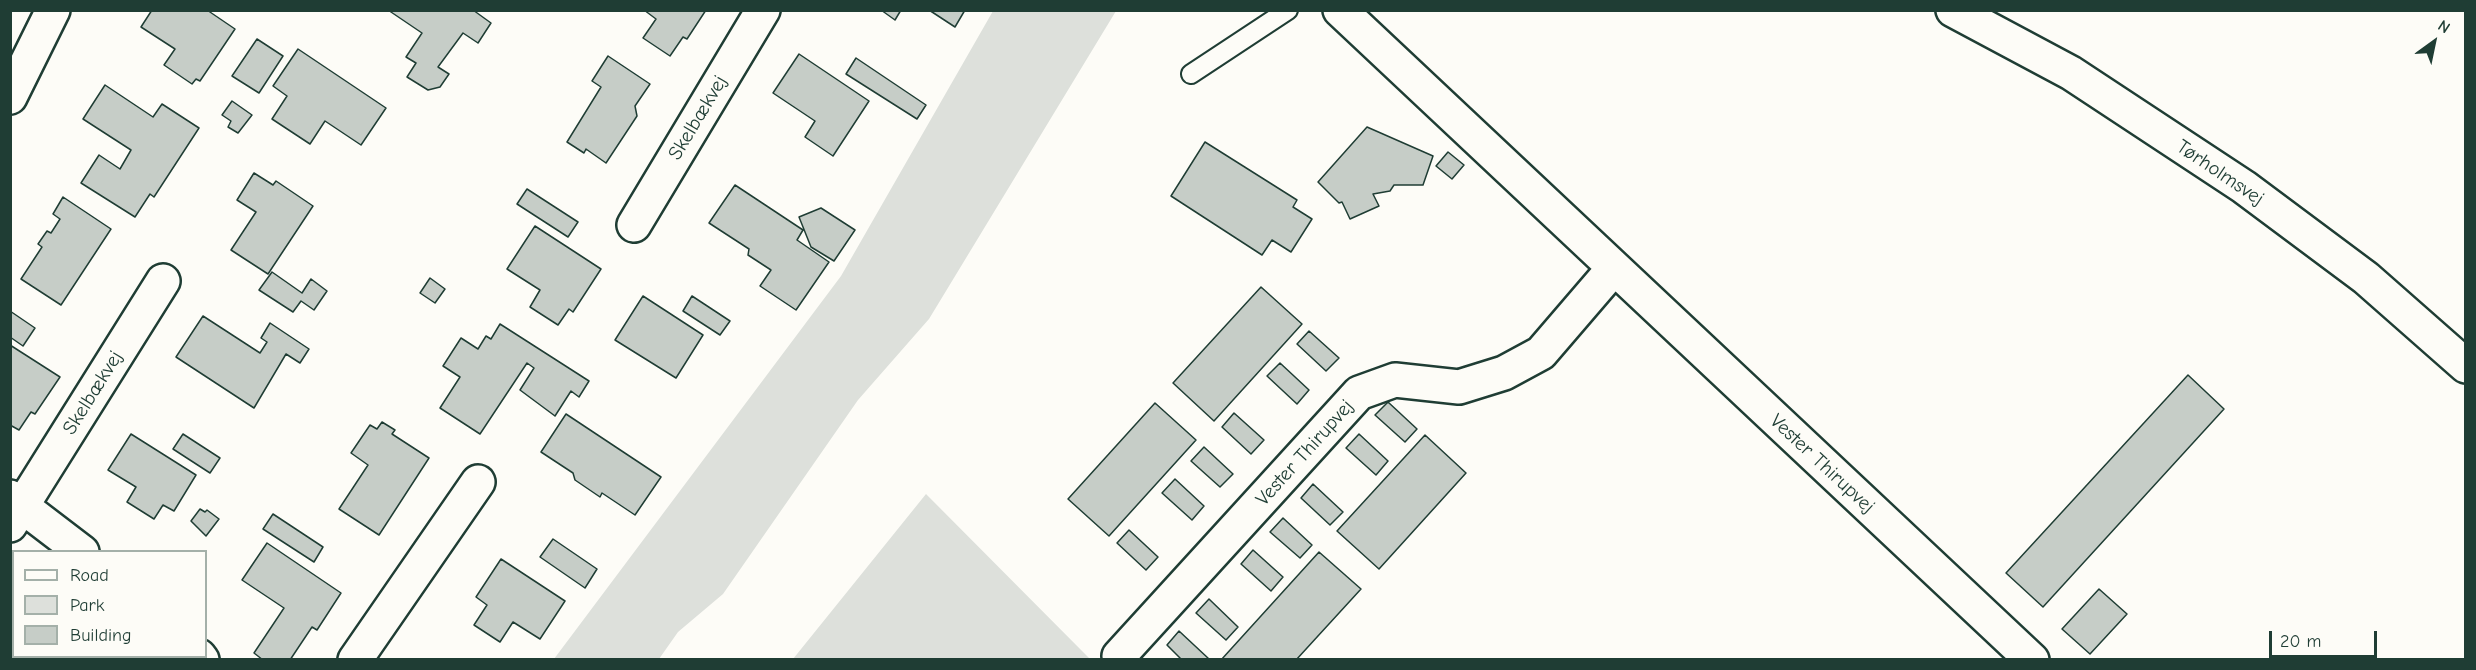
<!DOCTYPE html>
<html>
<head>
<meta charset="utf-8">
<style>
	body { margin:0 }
	#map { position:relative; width:2476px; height:670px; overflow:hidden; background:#fdfcf7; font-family:"Comic Neue",sans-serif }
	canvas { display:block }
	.frame { position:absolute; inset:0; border:12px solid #1f3d34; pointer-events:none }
	.legend { position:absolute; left:12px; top:550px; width:195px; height:108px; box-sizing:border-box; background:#fdfcf7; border:2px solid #a4b0a9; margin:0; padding:8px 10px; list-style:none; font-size:18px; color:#1f3d34 }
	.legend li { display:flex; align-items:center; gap:12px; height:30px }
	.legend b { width:30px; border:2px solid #a4b0a9 }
	.north { position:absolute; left:2404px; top:12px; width:60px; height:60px; -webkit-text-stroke:4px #fdfcf7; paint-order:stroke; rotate:33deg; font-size:16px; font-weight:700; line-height:24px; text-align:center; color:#1f3d34 }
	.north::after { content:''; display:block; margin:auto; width:21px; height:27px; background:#1f3d34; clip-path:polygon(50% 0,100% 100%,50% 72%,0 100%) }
	.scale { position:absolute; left:2269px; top:631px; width:108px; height:27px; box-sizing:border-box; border:3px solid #1f3d34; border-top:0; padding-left:8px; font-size:18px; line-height:21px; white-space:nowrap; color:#1f3d34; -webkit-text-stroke:4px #fdfcf7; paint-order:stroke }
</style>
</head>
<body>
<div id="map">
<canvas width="2476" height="670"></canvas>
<div class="frame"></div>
<ul class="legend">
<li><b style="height:8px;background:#fdfcf7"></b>Road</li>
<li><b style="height:16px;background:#dde0db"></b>Park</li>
<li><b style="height:16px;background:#c6cdc7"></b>Building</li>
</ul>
<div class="north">N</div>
<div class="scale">20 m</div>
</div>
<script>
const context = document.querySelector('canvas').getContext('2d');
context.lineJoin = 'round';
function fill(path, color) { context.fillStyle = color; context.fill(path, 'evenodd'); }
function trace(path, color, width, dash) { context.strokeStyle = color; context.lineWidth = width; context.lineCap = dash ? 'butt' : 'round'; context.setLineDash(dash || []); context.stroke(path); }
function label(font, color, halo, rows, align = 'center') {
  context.font = font + ' "Comic Neue",sans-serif'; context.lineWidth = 4.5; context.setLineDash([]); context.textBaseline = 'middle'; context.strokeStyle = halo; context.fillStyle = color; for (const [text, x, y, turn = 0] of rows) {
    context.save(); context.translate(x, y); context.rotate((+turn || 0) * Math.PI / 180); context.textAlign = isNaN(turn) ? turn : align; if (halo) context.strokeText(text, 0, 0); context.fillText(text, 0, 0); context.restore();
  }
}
const green = new Path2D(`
	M993 11H1116L929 319 858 400 723 594 678 632 659 659H554L841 276Z
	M926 494 1090 659H793Z`);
const building = new Path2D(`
	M152 10H207L235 29 200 81 196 79 192 84 164 65 175 49 141 27Z
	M388 10H473L491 23 478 43 463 33 438 67 449 74 440 87 428 90 407 77 416 63 406 57 422 33Z
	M644 10H706L687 39 683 37 670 56 643 38 656 19Z
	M881 10H901L895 20Z
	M929 10H965L955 27Z
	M257 39 283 56 259 93 232 76Z
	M298 49 386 108 361 145 325 121 310 144 272 119 287 96 273 86Z
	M799 54 869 101 833 156 805 137 815 121 773 93Z
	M608 56 650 84 635 106 637 116 606 163 586 149 584 153 567 142 601 87 592 81Z
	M856 58 926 105 917 119 846 74Z
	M105 85 153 117 162 104 199 128 154 197 150 194 135 217 81 183 99 155 120 169 131 150 83 119Z
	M232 101 252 115 238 133 228 127 231 121 222 115Z
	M1367 127 1433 156 1423 185H1394L1390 191 1373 194 1379 206 1350 219 1342 202 1339 203 1318 182Z
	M1205 142 1297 200 1293 207 1312 219 1291 252 1272 240 1262 255 1171 196Z
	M1448 152 1464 165 1452 179 1436 166Z
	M254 173 273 185 276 181 313 206 268 274 231 250 256 212 237 200Z
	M735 185 803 230 797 240 829 262 796 310 760 286 771 270 748 255 749 249 709 223Z
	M527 189 578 222 568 237 517 204Z
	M63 197 111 229 61 305 21 279 42 247 38 244 47 231 51 233 60 219 53 214Z
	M821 208 855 230 834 261 811 247 799 217Z
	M535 226 601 269 573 312 569 309 558 325 530 307 540 290 507 269Z
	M272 272 302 293 311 279 327 291 314 310 301 301 293 312 259 290Z
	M430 278 445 289 435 303 420 293Z
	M1261 287 1302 324 1214 421 1173 383Z
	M643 296 703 335 676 378 615 340Z
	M692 296 730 321 720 335 683 311Z
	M10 311 35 328 23 346 10 337Z
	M203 316 260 353 267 342 261 338 270 323 309 349 300 363 286 354 254 408 176 357Z
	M500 324 589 381 579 397 571 391 555 416 520 390 534 368 527 363 480 434 440 408 460 377 443 366 461 338 478 349 486 336 491 339Z
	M1309 331 1339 358 1326 371 1297 344Z
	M10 345 60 377 35 414 31 412 19 430 10 425Z
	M1280 363 1309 390 1297 404 1267 376Z
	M2188 375 2224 409 2043 607 2006 573Z
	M1388 402 1417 429 1405 442 1375 415Z
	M1155 403 1196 440 1109 536 1068 499Z
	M1234 413 1264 440 1251 454 1222 427Z
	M566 414 661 477 635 515 602 493 600 497 575 480 573 473 541 452Z
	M382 422 395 430 392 434 429 458 379 535 339 509 368 465 351 453 370 425 377 429Z
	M131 434 196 475 174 511 163 505 154 519 127 502 136 487 108 470Z
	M183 434 220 458 210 473 173 449Z
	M1359 434 1388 461 1376 475 1346 448Z
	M1425 435 1466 473 1379 569 1337 531Z
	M1204 447 1233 474 1220 487 1191 461Z
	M1175 479 1204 506 1192 520 1162 493Z
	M1313 484 1343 512 1330 525 1301 498Z
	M200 509 205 512 207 510 219 519 206 536 191 521Z
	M273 514 323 547 314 562 263 529Z
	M1283 518 1312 545 1300 558 1270 532Z
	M1129 530 1158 557 1146 570 1117 543Z
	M553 539 597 569 585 588 540 557Z
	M267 543 341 593 317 630 312 627 290 660H263L254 653 284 608 242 580Z
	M1253 550 1283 577 1271 591 1241 564Z
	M1319 552 1361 589 1296 660H1221Z
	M501 559 565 601 540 639 513 622 500 642 474 625 487 605 476 597Z
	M2099 589 2127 614 2090 654 2062 629Z
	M1209 599 1238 627 1226 640 1196 613Z
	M10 600 14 602V656L104 658 10 660Z
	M1179 631 1209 659 1208 660H1182L1167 645Z`);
const lane = new Path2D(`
	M1191 74 1288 10`);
const street = new Path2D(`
	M1340 10 2032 660
	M10 97 53 10
	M634 225 763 10
	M10 497 82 552
	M10 525 163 281
	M199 656 202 660
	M1119 656 1359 393 1395 380 1459 387 1504 373 1541 353 1614 268
	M355 660 478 482`);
const secondary = new Path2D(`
	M1953 10 2071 73 2244 187 2366 278 2466 366`);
const streetNames = [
	["Skelbækvej",698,118,-59],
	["Tørholmsvej",2220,173,34],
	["Skelbækvej",93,393,-58],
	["Vester Thirupvej",1305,453,-48],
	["Vester Thirupvej",1822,464,43]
];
fill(green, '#dde0db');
fill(building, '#c6cdc7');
trace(building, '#1f3d34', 1.5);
trace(lane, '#1f3d34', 22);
trace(street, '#1f3d34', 38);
trace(secondary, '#1f3d34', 38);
trace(lane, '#fdfcf7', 18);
trace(street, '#fdfcf7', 33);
trace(secondary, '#fdfcf7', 33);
label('20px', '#1f3d34', '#fdfcf7', streetNames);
</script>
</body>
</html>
